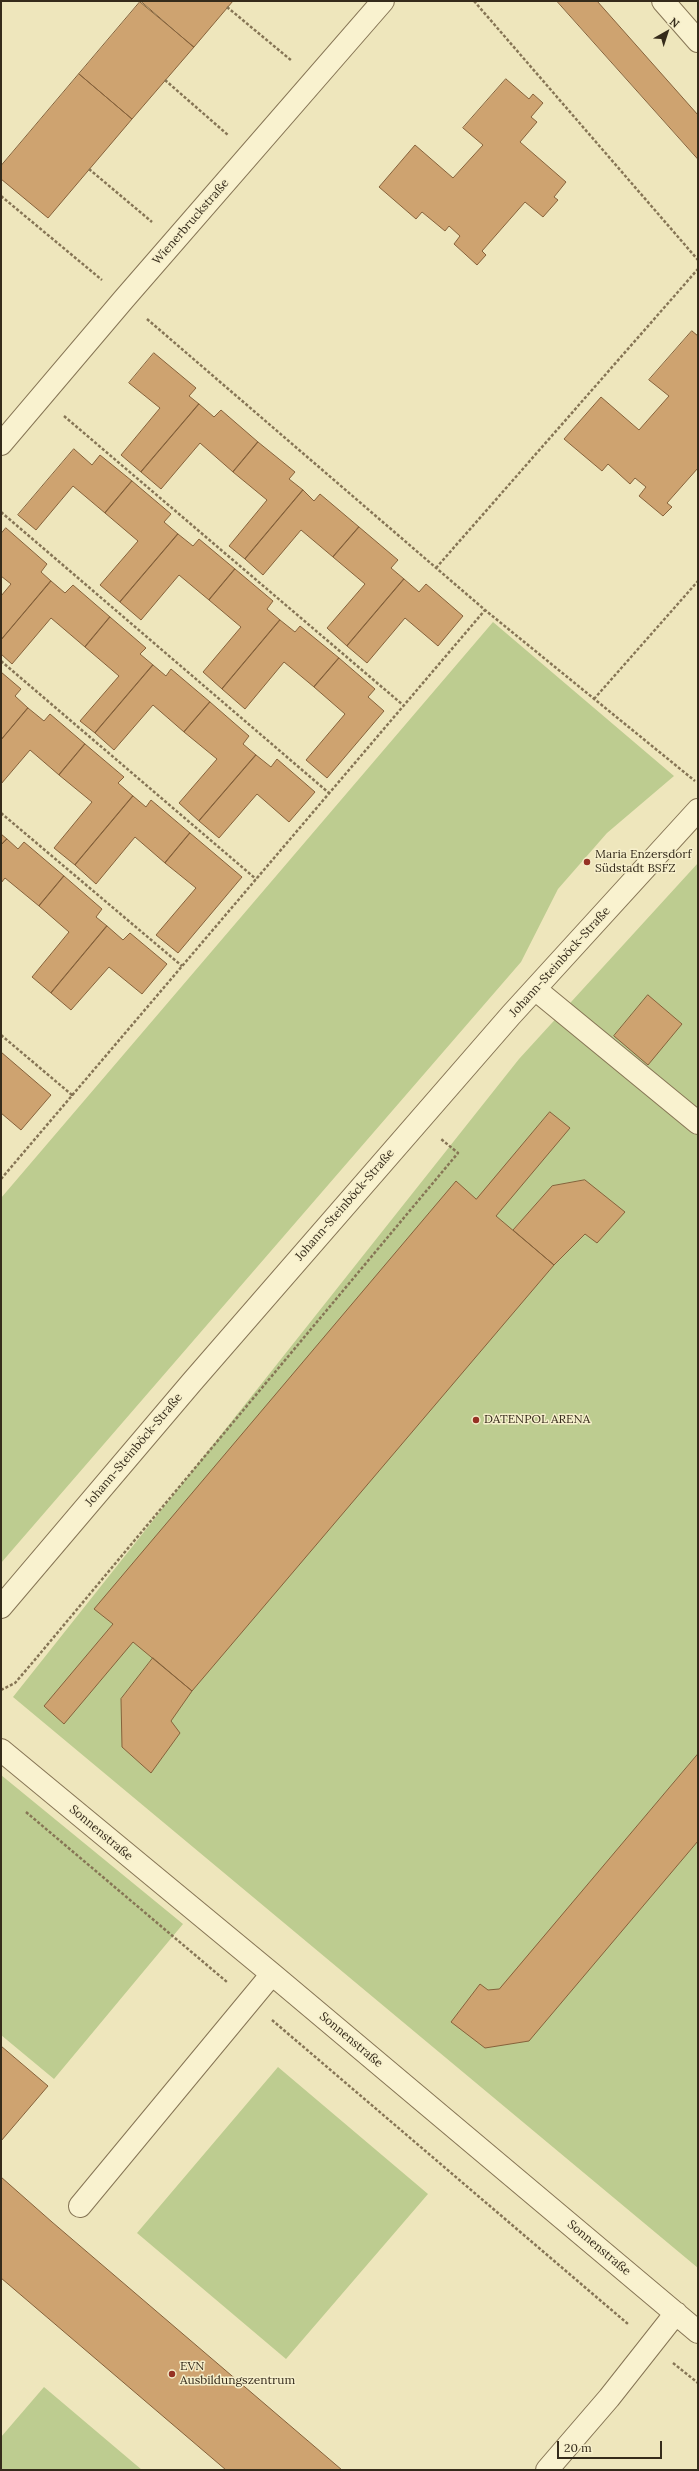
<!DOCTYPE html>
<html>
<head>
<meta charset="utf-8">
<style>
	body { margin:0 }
	#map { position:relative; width:699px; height:2471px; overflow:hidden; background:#eee6bc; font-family:Lora,serif }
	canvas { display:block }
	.frame { position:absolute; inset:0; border:2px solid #352b1b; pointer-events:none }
	.north { position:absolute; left:647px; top:12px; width:40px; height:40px; -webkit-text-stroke:3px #f6efcb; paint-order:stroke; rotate:39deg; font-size:11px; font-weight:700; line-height:16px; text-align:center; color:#352b1b }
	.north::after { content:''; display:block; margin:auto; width:14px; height:18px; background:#352b1b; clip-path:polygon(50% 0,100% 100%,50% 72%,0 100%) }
	.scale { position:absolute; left:557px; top:2441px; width:105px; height:18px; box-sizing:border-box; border:2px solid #352b1b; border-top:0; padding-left:5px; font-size:12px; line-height:14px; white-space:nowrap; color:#352b1b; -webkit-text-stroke:3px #f6efcb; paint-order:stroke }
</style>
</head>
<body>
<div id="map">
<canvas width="699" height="2471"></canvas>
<div class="frame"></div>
<div class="north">N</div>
<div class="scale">20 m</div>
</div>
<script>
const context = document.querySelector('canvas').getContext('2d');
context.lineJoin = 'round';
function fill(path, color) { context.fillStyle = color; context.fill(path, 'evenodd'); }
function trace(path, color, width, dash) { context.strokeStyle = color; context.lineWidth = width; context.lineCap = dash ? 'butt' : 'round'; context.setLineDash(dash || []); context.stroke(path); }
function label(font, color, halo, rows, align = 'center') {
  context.font = font + ' Lora,serif'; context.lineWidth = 3; context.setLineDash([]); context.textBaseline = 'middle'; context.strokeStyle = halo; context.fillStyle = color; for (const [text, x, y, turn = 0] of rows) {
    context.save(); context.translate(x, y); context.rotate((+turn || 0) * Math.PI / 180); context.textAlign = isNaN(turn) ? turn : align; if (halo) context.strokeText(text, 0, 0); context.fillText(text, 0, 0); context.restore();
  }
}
const green = new Path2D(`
	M493 622 674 776 607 833 558 889 521 962 1 1563V1198Z
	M698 863V2268L13 1697 519 1059Z
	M1 1775 183 1924 54 2079 1 2035Z
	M278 2067 428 2194 286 2359 137 2233Z
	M44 2387 142 2470H1V2437Z`);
const building = new Path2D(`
	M141 1H233L194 47Z
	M557 1H597L698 115V159Z
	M140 2 194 47 132 119 79 74Z
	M79 74 132 119 48 218 1 179V166Z
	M506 79 529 99 533 94 543 103 531 117 537 122 520 142 566 182 554 197 558 200 543 217 525 202 482 251 486 255 477 265 454 244 460 236 449 226 445 231 422 212 416 219 379 187 415 145 453 178 483 145 463 128Z
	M692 331 698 336V468L667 503 672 507 663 516 639 496 646 487 635 478 630 484 608 464 602 471 564 439 601 397 639 430 669 396 649 380Z
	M154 353 196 388 189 396 199 404 141 472 121 455 160 408 129 383Z
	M199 404 214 417 221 410 258 442 233 472 200 443 161 489 141 472Z
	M258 442 295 472 289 479 303 490 245 559 229 546 267 500 233 472Z
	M74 449 92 465 100 455 132 481 105 513 73 486 36 530 18 515Z
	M132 481 171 514 164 522 178 534 120 602 100 585 138 541 105 513Z
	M303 490 314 501 320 494 359 527 333 557 301 530 263 575 245 559Z
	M359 527 398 560 391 568 404 579 347 646 327 628 365 584 333 557Z
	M6 528 47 564 41 572 51 581 1 640V596L11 584 1 576V534Z
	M178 534 193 546 199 539 235 569 209 600 179 575 141 620 120 602Z
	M235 569 273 601 267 609 280 620 222 689 203 672 241 627 209 600Z
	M404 579 419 592 426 584 463 616 438 646 405 618 367 663 347 646Z
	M51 581 65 593 73 585 110 617 85 647 51 618 12 664 1 654V640Z
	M110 617 146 648 140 654 153 665 95 733 80 721 119 676 85 647Z
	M280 620 295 632 300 626 339 658 314 687 284 662 245 709 222 689Z
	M339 658 375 689 368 697 384 711 327 778 306 760 345 714 314 687Z
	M153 665 166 676 171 669 210 702 184 732 153 705 114 750 95 733Z
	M1 672 21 689 15 696 28 708 1 740Z
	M210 702 249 736 243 744 256 755 199 821 179 803 217 759 184 732Z
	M28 708 44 721 50 714 85 744 59 775 30 750 1 784V740Z
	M85 744 124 777 118 783 133 796 75 865 54 848 92 802 59 775Z
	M256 755 271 767 277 759 315 792 289 822 257 794 219 838 199 821Z
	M133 796 146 807 151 800 190 833 165 863 135 837 96 884 75 865Z
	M190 833 242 877 178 953 156 935 196 888 165 863Z
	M1 834 7 839 1 845Z
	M7 839 18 849 24 842 64 876 39 906 5 878 1 883V845Z
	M64 876 102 909 96 917 107 926 51 993 32 977 69 932 39 906Z
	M107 926 123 940 130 933 167 964 142 994 109 967 71 1010 51 993Z
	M648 995 682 1024 648 1065 614 1036Z
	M1 1052 51 1095 21 1130 1 1113Z
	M550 1112 570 1128 496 1216 554 1265 192 1691 133 1642 64 1724 44 1706 113 1624 94 1609 456 1181 476 1199Z
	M585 1180 625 1212 597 1243 585 1234 554 1265 513 1230 552 1186Z
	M153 1658 192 1691 171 1721 180 1733 151 1773 122 1747 121 1699Z
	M698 1754V1841L529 2041 485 2048 451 2022 480 1984 488 1990 499 1989Z
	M1 2046 48 2086 1 2141Z
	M1 2177 52 2222 342 2470H226L1 2278Z`);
const path = new Path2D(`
	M474 1 698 260
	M227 7 292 61
	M165 80 228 135
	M89 169 152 222
	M1 196 102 280
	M147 319 485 610 695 781
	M64 416 403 705
	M1 512 329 793
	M436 568 698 269
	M1 661 256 879
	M594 699 698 581
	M1 813 182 966
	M1 1035 72 1095
	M1 1179 485 610
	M1 1690 15 1683 33 1662 458 1153 441 1139
	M26 1812 227 1982
	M272 2020 628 2324
	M673 2363 698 2383`);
const minor = new Path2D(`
	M663 1 698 41
	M1 444 124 299 383 1
	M535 989 698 1123
	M1 1607 192 1382 511 1015 698 810
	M1 1750 272 1974 698 2332
	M80 2206 272 1974
	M547 2470 609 2398 676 2313`);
const markers = [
	[587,862,4,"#963224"],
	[476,1420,4,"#963224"],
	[172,2374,4,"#963224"]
];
const streetNames = [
	["Wienerbruckstraße",191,222,-49],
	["Johann-Steinböck-Straße",560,962,-48],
	["Johann-Steinböck-Straße",345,1205,-49],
	["Johann-Steinböck-Straße",134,1450,-50],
	["Sonnenstraße",101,1833,40],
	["Sonnenstraße",351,2040,40],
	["Sonnenstraße",599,2248,40]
];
const poiNames = [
	["Maria Enzersdorf",595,855],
	["Südstadt BSFZ",595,869],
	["DATENPOL ARENA",484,1420],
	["EVN",180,2367],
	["Ausbildungszentrum",180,2381]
];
fill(green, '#bdcc90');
fill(building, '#cea370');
trace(building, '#86623b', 1);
trace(minor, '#867555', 24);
trace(path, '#867555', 2.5, [3, 2]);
trace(minor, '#f9f2cf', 22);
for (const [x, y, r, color] of markers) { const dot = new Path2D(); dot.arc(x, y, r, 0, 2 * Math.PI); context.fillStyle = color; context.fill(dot); trace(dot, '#f6efcb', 1.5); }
label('12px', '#352b1b', '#f6efcb', streetNames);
label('12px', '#352b1b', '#f6efcb', poiNames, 'left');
</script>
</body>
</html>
